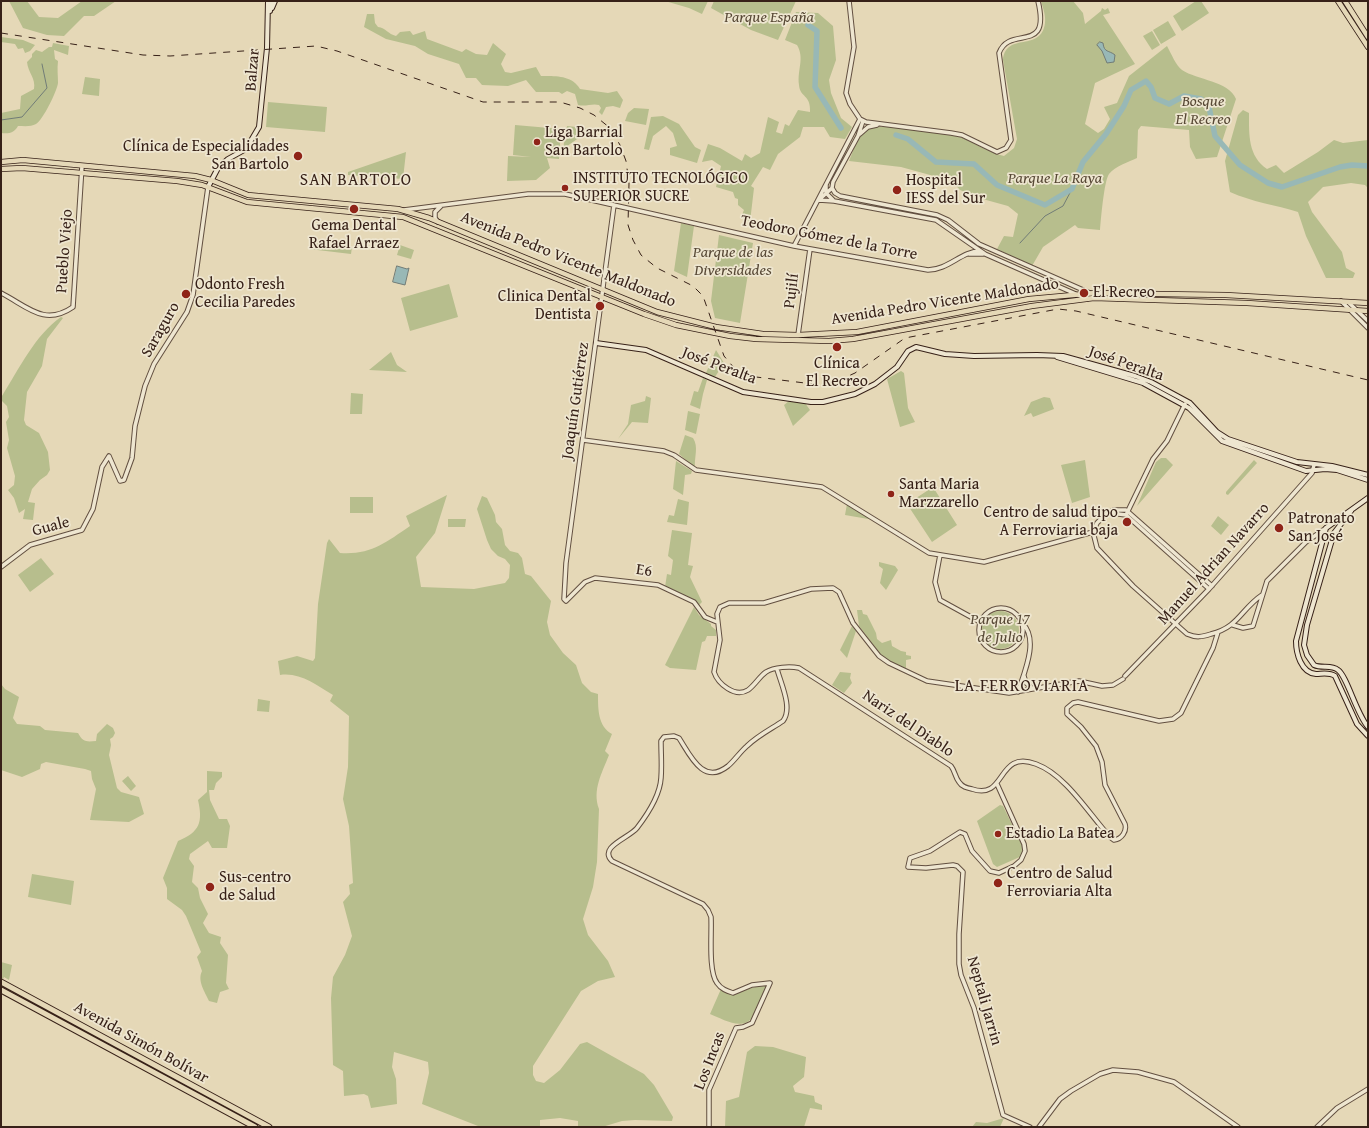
<!DOCTYPE html>
<html>
<head>
<meta charset="utf-8">
<style>
	body { margin:0 }
	#map { position:relative; width:1369px; height:1128px; overflow:hidden; background:#e5d8b7; font-family:"Gentium Book Plus",serif }
	canvas { display:block }
	.frame { position:absolute; inset:0; border:2px solid #372118; pointer-events:none }
</style>
</head>
<body>
<div id="map">
<canvas width="1369" height="1128"></canvas>
<div class="frame"></div>
</div>
<script>
const context = document.querySelector('canvas').getContext('2d');
context.lineJoin = 'round';
function fill(path, color) { context.fillStyle = color; context.fill(path, 'evenodd'); }
function trace(path, color, width, dash) { context.strokeStyle = color; context.lineWidth = width; context.lineCap = dash ? 'butt' : 'round'; context.setLineDash(dash || []); context.stroke(path); }
function label(font, color, halo, rows, align = 'center') {
  context.font = font + ' "Gentium Book Plus",serif'; context.lineWidth = 3.5; context.setLineDash([]); context.textBaseline = 'middle'; context.strokeStyle = halo; context.fillStyle = color; for (const [text, x, y, turn = 0] of rows) {
    context.save(); context.translate(x, y); context.rotate((+turn || 0) * Math.PI / 180); context.textAlign = isNaN(turn) ? turn : align; if (halo) context.strokeText(text, 0, 0); context.fillText(text, 0, 0); context.restore();
  }
}
const green = new Path2D(`
	M9 1H27L39 17 58 18 82 1H116L94 16H84L64 36 47 35 23 28Z
	M665 1H708L702 14 689 8Z
	M714 1H796L778 40 751 30 711 8Z
	M1041 1H1073L1083 13 1085 24 1101 11 1102 8 1105 10 1108 8 1110 13 1103 15 1135 64 1095 83 1085 124 1098 133 1104 129 1110 119 1104 107 1117 103 1129 76 1167 46C1171 53 1176 66 1182 70 1197 80 1229 81 1236 99L1217 157 1196 159 1190 147 1189 130 1141 126 1138 130 1137 158C1129 162 1115 166 1109 174 1104 181 1101 219 1100 230L1078 228 1075 225 1043 247 1032 266 997 249 1004 236 1013 237 1018 214 1008 206 979 198 960 190 952 181 901 167 849 161C853 152 858 134 867 129 877 124 942 130 953 134 971 140 986 152 1004 156L1014 148 1017 139 1003 60C1006 31 1041 53 1045 23 1046 16 1043 8 1041 1Z
	M1196 1H1201L1209 13 1182 31 1173 16Z
	M796 12 818 13 833 26 836 60 829 80 831 93 841 118 852 127 845 139 830 137 824 127H803L800 137 778 154 770 170 763 167 751 186 754 188 750 222 741 217 744 210 738 205V199L735 198 733 192 716 187 721 166 712 160 702 162 708 144 720 148 742 161 745 154 751 158 760 153 768 117 779 122 776 132 782 134 785 124 789 126 798 110 810 112C811 94 800 98 799 85 797 69 805 59 797 45L785 40Z
	M367 14H374L375 23 378 27C386 28 388 34 396 36L400 32 410 31 413 35 425 31 427 39 462 52 466 49 476 54 487 55 493 43 506 54 501 64 505 72 511 73 536 67 541 76C555 76 572 75 580 89L608 93 617 91 623 100 620 108 613 106 606 107 602 115 599 112 601 108 599 105C592 103 586 107 578 105L575 94 567 91 562 94 559 92H536L526 80 508 86 482 85 476 78H466L459 64 428 54 415 46 386 39 364 27Z
	M1168 21 1176 35 1161 44 1153 30Z
	M1152 31 1160 45 1152 50 1143 36Z
	M1 37 23 40 35 45 30 51 25 53 23 48 18 49 15 44 1 42Z
	M53 43 69 46 68 55 54 50 55 59 58 61C57 69 58 76 58 83 57 91 43 120 36 124 31 127 24 126 18 126 14 133 9 134 1 133V113L20 109 21 96 34 89C36 78 28 73 27 62L32 57V54L36 50 42 52 49 47H52Z
	M85 77 100 79 99 96 82 94Z
	M268 102 327 107 325 132 266 127Z
	M634 108 649 109 646 125 625 121 628 113Z
	M1243 110 1249 113C1249 135 1248 156 1267 169L1276 165 1284 173 1318 152 1334 140 1343 143 1368 140V188L1365 185 1351 183 1323 187 1308 202 1312 212 1342 252 1346 268 1355 273 1353 278H1326L1306 236 1298 212C1276 205 1252 202 1230 192L1225 161 1238 115Z
	M663 116 679 124 695 147 701 150 697 163 670 155V148L677 146 673 133 666 126 653 136 649 150 644 149 651 117Z
	M515 125 561 129 559 159 547 158 550 168 536 180 507 181 508 156 531 157 513 155Z
	M567 126 586 128 580 137 563 149Z
	M406 152 403 179 348 175V172Z
	M681 223 694 226 687 277 674 271Z
	M719 235 753 243 740 323 715 318 711 301Z
	M311 243 352 247 351 254 309 249Z
	M400 245 414 250 411 259 397 255Z
	M449 284 458 317 410 331 401 298Z
	M61 317 63 318 47 339 42 366 27 392 24 420 26 425 39 433 48 452 50 470 47 475 40 480 32 489 28 502 35 503 33 520 23 519 25 509 19 513 14 498 8 490 14 485 15 476 7 448 9 440 6 422 9 417 7 406 2 401V396C19 369 35 335 61 317Z
	M716 350 724 363 715 377 706 373Z
	M391 352 397 365 407 372 369 370Z
	M901 371 904 373 908 408 915 422 900 427 887 379Z
	M703 378 707 380 703 394 700 409 690 405 694 391 698 392Z
	M351 393 363 394 362 414H350Z
	M646 396 651 398 648 423 632 422 618 439 628 424 631 405 645 401Z
	M1044 397 1050 398 1054 409 1033 417 1031 413 1024 416 1031 402Z
	M789 401 805 403 810 410 793 426 784 405Z
	M688 411 700 414 696 434 685 430Z
	M685 435 693 438C699 447 694 457 695 468L679 454Z
	M1161 458H1166L1173 465 1137 506 1156 462Z
	M1085 460 1090 497 1072 503 1061 465Z
	M1254 460 1257 463 1228 495 1226 494V492Z
	M676 461 692 471 691 474 685 475 683 495 673 489Z
	M933 487 957 525 932 542 907 504Z
	M447 495 435 533 416 557 421 587 474 589 505 583 509 578 510 565 505 559 498 556 491 549 487 540 477 509 482 496 487 498 495 515 496 522 502 529 505 545 510 551 518 553 522 558 525 574 531 576 551 601 547 622 550 635 563 653 576 665 582 683 591 692 598 694C598 710 598 726 612 734L605 751 609 755C602 773 592 790 599 809L597 862 593 887 583 919 588 935 608 961 615 977 598 981 581 991 533 1066V1075L536 1081 544 1083 560 1070 580 1044 587 1042 644 1074 654 1085 673 1117 672 1121 635 1120 622 1121 602 1127H578V1121L560 1118 540 1120V1127L478 1126 422 1104 429 1073 428 1062 394 1052 392 1067 396 1079 397 1104 371 1108 368 1096 364 1094 344 1096 343 1071 333 1065 331 998 333 977 345 955 352 936 343 902 350 894 349 885 353 883 349 826 343 799 348 767 349 716 330 701 333 695C316 685 300 672 280 675L278 661 297 656 313 661 315 658 318 604 327 543 329 539 340 553C371 555 385 543 410 526L406 516Z
	M350 497H373V513H350Z
	M678 499 689 502 687 525 667 522 669 515 674 516Z
	M847 504 874 520 845 515Z
	M1218 516 1229 525 1221 535 1211 526Z
	M448 519H466L465 527H448Z
	M672 530 692 533 688 565 693 566 690 577 702 602 699 605 694 601 665 587 667 574 671 575 673 560 668 556Z
	M41 558 54 574 30 592 18 575Z
	M879 562 895 566 898 570 886 590 880 583 883 569 879 566Z
	M694 607 699 615 711 624V626L716 630V636H707L705 641 702 642 696 670 670 668 665 665Z
	M857 610H862L863 614 867 615 876 633 877 639 882 643 891 640 892 646 901 651 906 652V655L911 656V659L906 660V669L889 661 881 655 859 626Z
	M981 630a19 19 0 1 1 38 0a19 19 0 1 1-38 0Z
	M852 626 856 631 847 658 840 650Z
	M840 672 851 673 850 678 852 683 844 693 832 685Z
	M1 684 5 689 19 697 13 718 17 724 40 726 45 730 78 733C83 742 86 742 96 741L97 734 107 724 113 728 115 733 113 737 110 739 111 745 109 755 117 788 121 792 139 797 144 814 129 822 90 820 96 789 92 779 91 771 85 769 46 762 41 764 40 769 22 777 1 770Z
	M258 699 270 701 269 712 257 711Z
	M207 771 222 772V777L216 783 214 790H209L210 800 219 819H227L230 826 227 848H212L208 841 190 854 189 859 194 866 192 882 198 888 200 898 208 914 203 923 209 933 221 937 220 943 228 955 226 983 229 989 220 992 217 1003 209 1001C205 992 197 981 202 971L197 957 201 952 186 916 182 910 167 899V888L163 878 178 841C200 832 203 822 198 800L207 792Z
	M128 776 136 786 131 791 122 781Z
	M1000 805 1003 806 1023 847 1022 856 997 867 993 864 977 821Z
	M32 874 74 881 71 905 28 897Z
	M1 962 12 965 9 980 4 977 3 979 1 978Z
	M765 984 767 986 752 1018C741 1031 723 1019 710 1014L721 989 732 994Z
	M755 1046 773 1047 806 1057 804 1077 793 1086 795 1092 814 1096 815 1102 822 1105V1110L810 1108 804 1127H725L726 1101 739 1097 747 1052Z
	M1004 1118 1000 1127H972L976 1122 987 1123Z`);
const water = new Path2D(`
	M1100 42 1103 43C1104 53 1109 50 1115 55L1114 62 1107 63 1102 51 1097 45Z
	M397 266 407 269 409 268 405 285 393 282Z`);
const stream = new Path2D(`
	M1 120 22 117 47 88 42 64
	M1020 243 1045 216 1063 206 1072 189`);
const river = new Path2D(`
	M808 25 817 31 815 87 841 128
	M896 135 908 139 936 162 974 164 997 185 1045 205 1072 189 1083 162 1106 134 1124 106 1131 90 1146 81 1151 87 1155 98 1169 104 1184 96 1201 99 1209 107 1215 136 1240 165 1268 183 1282 187 1340 167 1352 165 1368 166`);
const tertiary = new Path2D(`
	M849 1 854 47 846 93 850 104 860 119 866 122 951 133 962 135 997 152 1006 148 1011 140 999 53C1010 24 1051 56 1038 1
	M860 134 868 127 877 125
	M826 185V193L833 200
	M832 188 835 193 840 196 937 215 948 220 979 244 1090 293
	M820 199 832 188 833 182 858 136 863 121
	M819 200 834 201 936 220 985 254 1087 299
	M614 205 566 563 564 599 566 601 585 582 595 578 658 585 694 602 705 617 717 622
	M404 210 528 194H565L794 246 928 270C948 270 962 251 980 251
	M438 222 435 218V212L441 206
	M794 246 860 119
	M969 254H983
	M1 293C27 306 44 327 73 307L82 166
	M1341 301 1368 328
	M1348 302 1368 321
	M798 335 810 249
	M583 440 664 451 674 455 696 470 822 487 929 553 984 562 1093 532
	M1111 513 1126 515 1209 589
	M1126 515 1153 459 1167 441 1185 404
	M940 555 935 582 940 600 980 622
	M1 567 30 545 82 530 93 509 102 467 109 456 120 481 124 480 132 458 135 426 145 386 154 364 187 312 193 295 208 187
	M1212 586 1126 510H1114L1105 515 1097 523 1093 532 1097 548 1133 586 1187 634C1196 638 1202 637 1211 634 1239 627 1241 609 1262 595
	M979 630a22 22 0 1 1 44 0a22 22 0 1 1-44 0Z
	M1233 625 1243 628 1253 626 1267 581 1306 542 1326 528
	M1024 676 1026 683 1032 688
	M1125 676 1209 589 1312 473 1314 465
	M1123 679 1113 685 1102 686 1079 681 1009 693 927 681 889 663 879 656 853 623 839 592 833 588 811 589 764 603H729L720 607 717 614 720 640 714 672C718 684 735 698 748 690 755 685 759 677 766 672 774 667 790 666 799 668L951 766C955 771 955 777 959 782 962 787 967 788 972 789 1007 801 996 749 1036 764 1066 775 1089 814 1110 837L1114 840C1122 839 1127 831 1125 824L1105 785 1102 762 1096 746 1081 727 1067 714V708L1073 703 1078 702 1159 721 1173 719 1181 713 1213 648 1218 632
	M1018 692C1024 673 1039 640 1023 624
	M997 784 1024 844 1025 851 1021 860 1014 866 999 873 990 871 972 851 965 834 960 832 930 851 910 858 908 867 926 868 953 865 957 866 963 872 959 934V964L961 975 974 1008 1003 1115 1030 1127
	M709 1127V1090L736 1028 743 1027 752 1023 770 983 752 985 733 993C727 991 721 989 717 983 708 971 712 933 711 917L708 910 703 904 612 861C598 847 629 838 637 828 647 815 660 795 661 778 662 766 661 754 661 741L664 737 674 736 679 738C690 755 703 786 728 766 735 760 740 752 747 746 757 736 771 729 783 721 793 708 781 684 777 669
	M1039 1127 1060 1099 1071 1091 1100 1074 1113 1070 1138 1072 1174 1082 1238 1127
	M1317 1127 1337 1108 1368 1089`);
const secondary = new Path2D(`
	M272 8 275 1
	M270 11 271 1
	M208 187 218 168 228 159 246 149 259 127 267 48 268 1
	M596 343 646 350 743 392 811 402H823L855 394 875 384 897 367 908 351 916 347 945 354 974 356 1037 355 1063 356 1135 376 1151 382 1190 403 1217 432 1228 439 1297 462 1332 466 1368 475
	M1057 357 1143 383 1189 408 1222 441 1306 471 1325 469 1337 470 1368 480
	M1368 498 1326 528 1296 641C1296 653 1301 673 1316 674 1322 674 1329 672 1335 676L1357 724 1368 736
	M1351 511 1334 533 1307 625 1304 645 1307 655 1314 665C1322 669 1331 664 1338 670 1347 676 1356 713 1368 727`);
const primary = new Path2D(`
	M1338 1 1368 47
	M1345 1 1368 37
	M1 162 23 160 195 176 211 180 248 195 398 209 429 218 657 312 716 327 763 334 798 335 857 332 1029 299 1095 293 1226 295 1368 303
	M1 169 22 168 177 181 202 185 247 202 403 217 644 314 676 325 730 336 756 339 829 341 853 339 1032 306 1094 298 1247 303 1368 311`);
const trunk = new Path2D(`
	M1 982 269 1127
	M1 990 255 1127`);
const rail = new Path2D(`
	M1 33 143 55 170 56 316 46 337 51 483 102H560L580 108 594 115 610 128 620 145 626 161 629 183 628 225 633 240 641 255 657 268 693 286 703 296 724 356 735 369 748 376 813 384 835 382 855 373 905 338 1058 309 1076 311 1368 380`);
const markers = [
	[537,142,4,"#8f2418"],
	[298,156,5,"#8f2418"],
	[565,188,4,"#8f2418"],
	[897,190,5,"#8f2418"],
	[354,209,5,"#8f2418"],
	[1084,293,5,"#8f2418"],
	[186,294,5,"#8f2418"],
	[600,306,5,"#8f2418"],
	[837,347,5,"#8f2418"],
	[891,494,4,"#8f2418"],
	[1127,522,5,"#8f2418"],
	[1279,528,5,"#8f2418"],
	[998,834,4,"#8f2418"],
	[998,883,5,"#8f2418"],
	[210,887,5,"#8f2418"]
];
const parkNames = [
	["Parque España",769,18],
	["Bosque",1203,102],
	["El Recreo",1203,120],
	["Parque La Raya",1055,179],
	["Parque de las",733,253],
	["Diversidades",733,271],
	["Parque 17",1000,620],
	["de Julio",1000,638]
];
const streetNames = [
	["Balzar",253,70,-85],
	["Teodoro Gómez de la Torre",829,238,11],
	["Pueblo Viejo",65,251,-86],
	["Avenida Pedro Vicente Maldonado",568,260,22],
	["Pujilí",792,291,-83],
	["Avenida Pedro Vicente Maldonado",945,302,-9],
	["Saraguro",161,330,-60],
	["José Peralta",1126,364,19],
	["José Peralta",719,366,21],
	["Joaquín Gutiérrez",576,401,-82],
	["Guale",51,527,-15],
	["Manuel Adrian Navarro",1214,564,-48],
	["E6",644,571,8],
	["Nariz del Diablo",908,724,34],
	["Neptali Jarrin",984,1001,74],
	["Avenida Simón Bolívar",141,1043,29],
	["Los Incas",710,1061,-69]
];
const poiNames = [
	["Liga Barrial",545,133],
	["San Bartolo",545,151],
	["Clínica de Especialidades",289,147,"right"],
	["San Bartolo",289,165,"right"],
	["INSTITUTO TECNOLÓGICO",573,179],
	["SUPERIOR SUCRE",573,197],
	["Hospital",906,181],
	["IESS del Sur",906,199],
	["Gema Dental",354,226,"center"],
	["Rafael Arraez",354,244,"center"],
	["Odonto Fresh",195,285],
	["Cecilia Paredes",195,303],
	["El Recreo",1093,293],
	["Clinica Dental",591,297,"right"],
	["Dentista",591,315,"right"],
	["Clínica",837,364,"center"],
	["El Recreo",837,382,"center"],
	["Santa Maria",899,485],
	["Marzzarello",899,503],
	["Centro de salud tipo",1118,513,"right"],
	["A Ferroviaria baja",1118,531,"right"],
	["Patronato",1288,519],
	["San José",1288,537],
	["Estadio La Batea",1006,834],
	["Centro de Salud",1007,874],
	["Ferroviaria Alta",1007,892],
	["Sus-centro",219,878],
	["de Salud",219,896]
];
const neighbourhoodNames = [
	["SAN BARTOLO",356,181],
	["LA FERROVIARIA",1022,687]
];
fill(green, '#b7be8d');
fill(water, '#98b8b6');
trace(water, '#717c77', 1);
trace(stream, '#717c77', 1);
trace(river, '#98b8b6', 5.5);
trace(tertiary, '#624f40', 5.5);
trace(secondary, '#372118', 6);
trace(primary, '#372118', 6);
trace(trunk, '#372118', 7);
trace(tertiary, '#eee6d0', 3.5);
trace(secondary, '#eee6d0', 4);
trace(primary, '#e5d8b7', 4.5);
trace(trunk, '#e5d8b7', 5);
trace(rail, '#372118', 1, [7, 7]);
for (const [x, y, r, color] of markers) { const dot = new Path2D(); dot.arc(x, y, r, 0, 2 * Math.PI); context.fillStyle = color; context.fill(dot); trace(dot, '#eee6d0', 1.5); }
label('italic 16px', '#574835', '#eee6d0', parkNames);
label('16px', '#372118', '#eee6d0', streetNames);
label('16px', '#372118', '#eee6d0', poiNames, 'left');
context.letterSpacing = '1px';
label('17px', '#372118', '#eee6d0', neighbourhoodNames);
context.letterSpacing = '0px';
</script>
</body>
</html>
